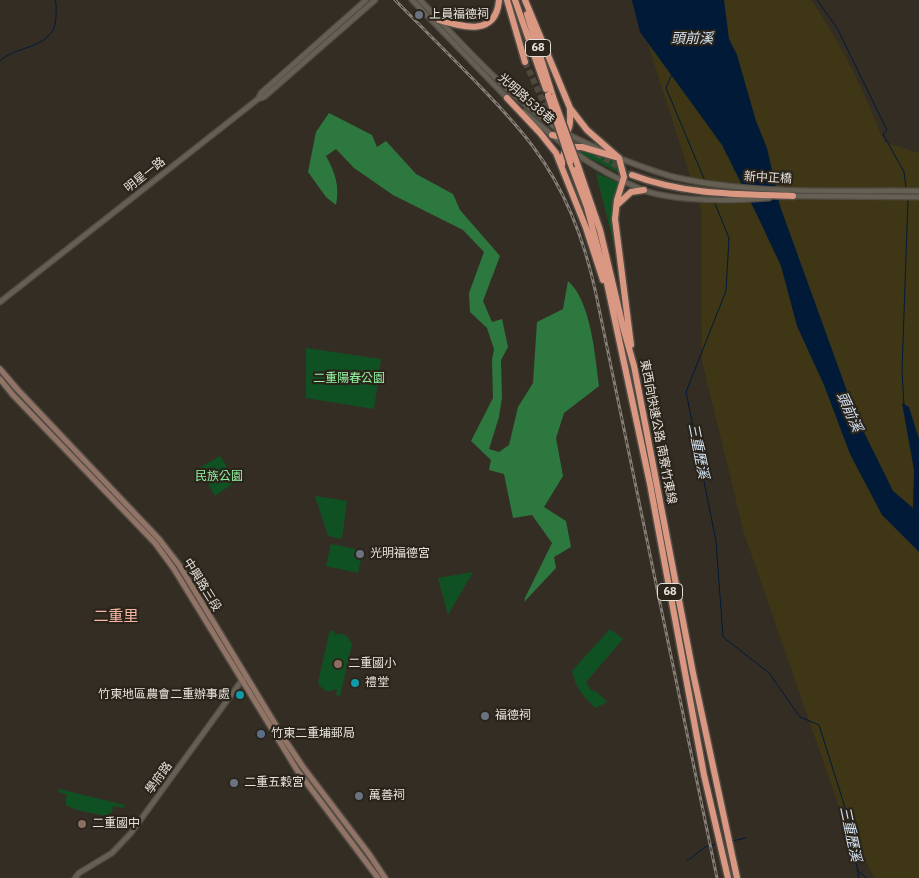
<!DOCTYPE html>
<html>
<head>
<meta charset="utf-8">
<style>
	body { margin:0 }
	canvas { display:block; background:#342d24 }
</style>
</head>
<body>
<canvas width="919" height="878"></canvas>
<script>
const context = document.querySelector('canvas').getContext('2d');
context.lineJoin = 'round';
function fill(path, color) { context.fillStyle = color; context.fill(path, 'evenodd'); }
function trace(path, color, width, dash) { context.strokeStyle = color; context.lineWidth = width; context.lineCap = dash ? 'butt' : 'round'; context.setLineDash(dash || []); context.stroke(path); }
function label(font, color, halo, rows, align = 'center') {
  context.font = font + ' "IBM Plex Sans","Noto Sans TC",sans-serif'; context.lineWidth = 4.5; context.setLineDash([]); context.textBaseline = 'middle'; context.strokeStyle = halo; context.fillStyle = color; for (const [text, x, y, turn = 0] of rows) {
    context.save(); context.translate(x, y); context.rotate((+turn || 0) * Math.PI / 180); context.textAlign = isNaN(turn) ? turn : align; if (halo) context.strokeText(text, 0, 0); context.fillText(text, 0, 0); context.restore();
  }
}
const green = new Path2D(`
	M570 148 583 150 616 161 621 174Z
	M596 173 619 183 615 204 617 257Z
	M306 348 381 359 374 409 306 398Z
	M220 456 236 481 215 496 199 468Z
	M315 496 347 501 342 539 328 536Z
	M331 544 356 549 354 557 361 559 358 573 326 566Z
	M473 572 448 615 438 578Z
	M610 629 623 639 586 682 591 690 597 692 607 702 596 708C582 695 577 690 572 671Z
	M330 630 335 632 334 635C343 631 349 637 352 644L340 696 336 695 337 689C328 693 322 691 318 682Z
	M59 789 125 805 124 808 113 806 112 812 106 816 77 810 66 805V797L68 795 58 792Z`);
const forest = new Path2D(`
	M329 113 372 135 377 147 386 141 416 174 453 194 460 210 500 256 483 301 492 322 502 319 508 347 501 360 502 397 499 417 489 449 499 452 509 445 518 407 533 383 537 322 563 309 568 281C591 301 595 356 599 386L564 413 556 438 563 476 544 507 566 521 571 547 554 557 556 568 524 602 525 598 552 543 532 515 513 518 504 474 489 470 491 460 471 441 493 398 492 360 494 349 487 328 470 312 469 293 484 252 463 230 393 195 354 168 336 149 326 156C335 172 340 187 336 205L326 197 308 172 316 132Z`);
const sand = new Path2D(`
	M634 0H811C842 44 865 93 884 142L919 153V878H875L845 824 744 533 702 361 701 210Z`);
const water = new Path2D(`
	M632 0H724L729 39 737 55 756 121 767 148 780 206 856 416 893 491 913 508 914 470 902 403 909 407 919 439V552L882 515 850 454 824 385 797 326 781 266 758 217 722 145 640 32Z`);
const stream = new Path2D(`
	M817 0 837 28 887 130 883 134 904 172 906 188
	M0 61C16 46 41 50 53 30 57 23 56 10 56 3L55 0
	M672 74 666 88 705 181
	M714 201 729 238 726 291 686 392 716 541 723 637 769 673 800 717 819 725 848 817 859 878
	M904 406 902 370 908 200
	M732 841 746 838
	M687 861 705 847 716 844
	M858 871 867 878`);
const trunkTunnel = new Path2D(`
	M525 62 556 129
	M566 135 632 175`);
const tertiary = new Path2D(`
	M412 0 508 99
	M420 0C463 45 506 94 558 129
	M258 99 261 93 366 0
	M524 112 564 145
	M567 134 603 151
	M573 151C592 166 621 181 643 190 675 202 735 201 769 198
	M619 158C637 165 655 172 674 177 753 195 838 190 919 191
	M792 196 919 197
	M0 302 258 99 264 97 375 0
	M75 878 79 873 112 853 131 833 242 680 246 677`);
const secondary = new Path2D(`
	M0 369 18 390 159 539 179 565 283 737 303 767 369 854 385 878
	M0 379 13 395 155 543 174 569 297 770 378 878`);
const trunk = new Path2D(`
	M507 0 525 62
	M515 0 546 89
	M525 0 570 108 587 130 619 158 624 177 617 200 615 219 631 345
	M527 14 553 97
	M439 20C463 27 496 37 499 0
	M507 98 540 133 556 153 586 228 603 280
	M552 135 562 137C572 130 570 119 570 108
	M570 162 587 207 607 283 650 484 704 775 728 878
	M562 165V158L567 147H582L616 157
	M578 166 600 230 623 327 634 366 693 673 737 878
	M632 175C685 195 737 194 793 196
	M618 204 631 192 644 190`);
const rail = new Path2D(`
	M395 0C421 26 447 53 473 79 494 101 516 123 534 148 566 191 585 242 596 294L717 878`);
const trunkBridge = new Path2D(`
	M548 95 570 162
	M553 97 578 166`);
const markers = [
	[419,15,5,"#6b7280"],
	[360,554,5,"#6b7280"],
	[338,664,5,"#8d6e63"],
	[355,683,5,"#0f9aa8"],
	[240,695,5,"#0f9aa8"],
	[485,716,5,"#6b7280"],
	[261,734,5,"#5c6f8a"],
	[234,783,5,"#6b7280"],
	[359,796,5,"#6b7280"],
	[82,824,5,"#8d6e63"]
];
const shields = [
	[538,48,25],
	[670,592,25]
];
const shieldNames = [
	["68",538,48],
	["68",670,592]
];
const poiNames = [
	["上員福德祠",429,15],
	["光明福德宮",370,554],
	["二重國小",348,664],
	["禮堂",365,683],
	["竹東地區農會二重辦事處",230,695,"right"],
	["福德祠",495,716],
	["竹東二重埔郵局",271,734],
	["二重五穀宮",244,783],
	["萬善祠",369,796],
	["二重國中",92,824]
];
const streetNames = [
	["光明路538巷",526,99,41],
	["明星一路",145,175,-38],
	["新中正橋",768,178,3],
	["東西向快速公路 南寮竹東線",658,432,79],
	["中興路三段",202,585,58],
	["學府路",159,778,-54]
];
const parkNames = [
	["二重陽春公園",349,379],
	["民族公園",219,477]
];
const waterNames = [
	["頭前溪",692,39],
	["頭前溪",849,412,66],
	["三重歷溪",698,451,79],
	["三重歷溪",850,834,78]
];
const quarterNames = [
	["二重里",116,617]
];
fill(green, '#105123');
fill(forest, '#2c783e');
fill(sand, '#3e3615');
fill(water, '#001a38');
trace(stream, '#001a38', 1);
trace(trunkTunnel, '#4f483f', 6, [6, 3]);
trace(tertiary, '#504b43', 7);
trace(secondary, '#504b43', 8);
trace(trunk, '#504b43', 9);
trace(tertiary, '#665f54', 4.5);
trace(secondary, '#927466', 5);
trace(trunk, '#da9883', 6);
trace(rail, '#847e76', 3);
trace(rail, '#2a241b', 1, [4]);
trace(trunkBridge, '#504b43', 9, []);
trace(trunkBridge, '#da9883', 6);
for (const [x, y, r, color] of markers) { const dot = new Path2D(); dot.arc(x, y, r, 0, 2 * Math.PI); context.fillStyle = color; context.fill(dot); trace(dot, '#2a241b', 2); }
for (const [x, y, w] of shields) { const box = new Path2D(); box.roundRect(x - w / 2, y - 8.5, w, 17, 4); context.fillStyle = '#2a241b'; context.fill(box); trace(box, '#e5e1db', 1); }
label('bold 11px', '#e5e1db', null, shieldNames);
label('12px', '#e5e1db', '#2a241b', poiNames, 'left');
label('12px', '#e5e1db', '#2a241b', streetNames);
label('12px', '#90f3a2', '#2a241b', parkNames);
label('italic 14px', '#d5e5f6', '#2a241b', waterNames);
label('15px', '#f6b6a4', '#2a241b', quarterNames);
</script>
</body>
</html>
